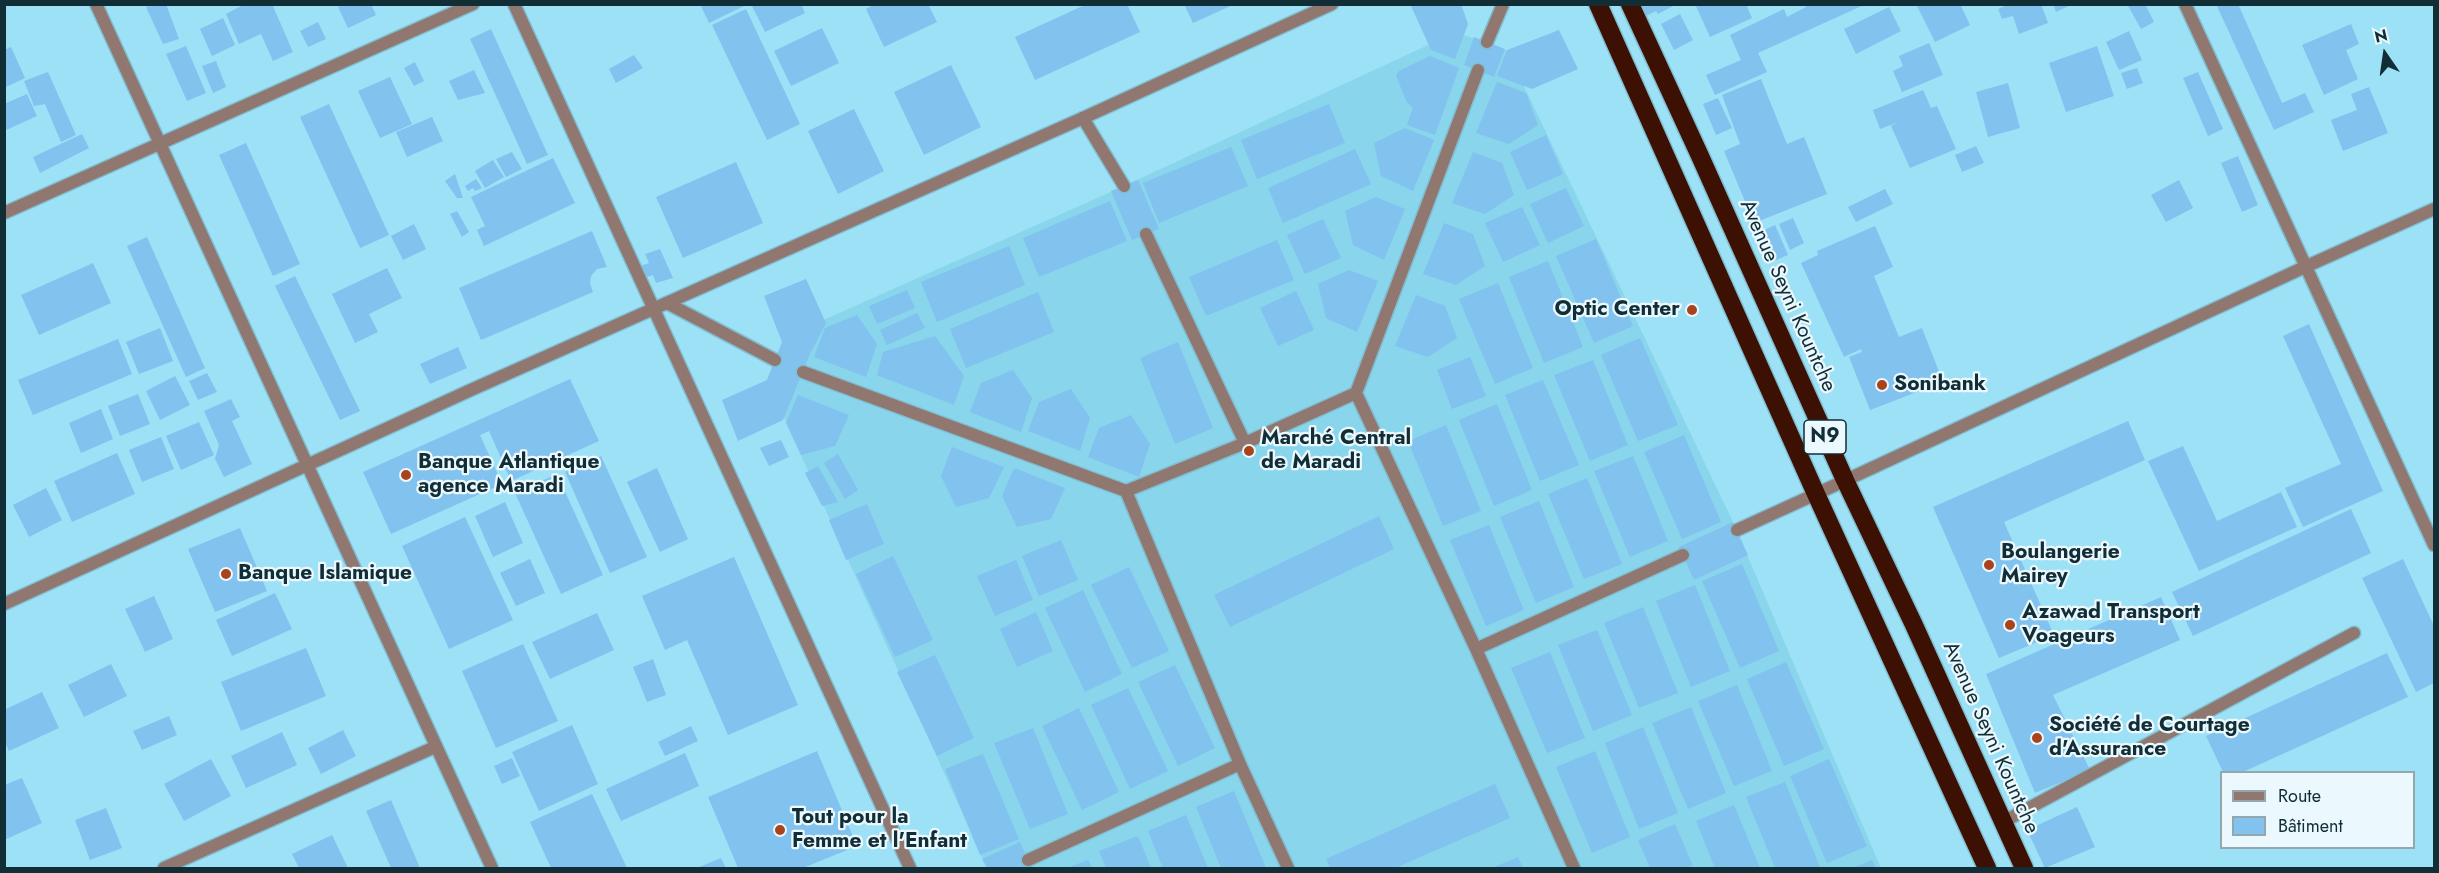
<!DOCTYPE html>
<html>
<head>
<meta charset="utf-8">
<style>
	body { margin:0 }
	#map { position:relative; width:2439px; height:873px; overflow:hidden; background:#9de1f7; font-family:Jost,sans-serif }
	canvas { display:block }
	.frame { position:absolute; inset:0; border:6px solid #112d36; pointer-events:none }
	.legend { position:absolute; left:2220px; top:771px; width:195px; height:78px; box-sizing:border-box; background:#ebf8fd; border:2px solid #94a7ad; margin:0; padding:8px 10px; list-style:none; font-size:18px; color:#112d36 }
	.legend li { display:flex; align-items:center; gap:12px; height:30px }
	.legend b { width:30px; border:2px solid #94a7ad }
	.north { position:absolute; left:2355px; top:24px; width:60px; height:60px; -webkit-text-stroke:4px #ebf8fd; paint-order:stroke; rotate:347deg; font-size:16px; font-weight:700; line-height:24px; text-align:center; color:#112d36 }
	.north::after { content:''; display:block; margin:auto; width:21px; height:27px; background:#112d36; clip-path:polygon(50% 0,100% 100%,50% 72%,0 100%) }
</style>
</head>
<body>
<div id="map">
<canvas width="2439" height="873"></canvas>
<div class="frame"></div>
<ul class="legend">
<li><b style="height:8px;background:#90776f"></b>Route</li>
<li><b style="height:16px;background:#81c2ef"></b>Bâtiment</li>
</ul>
<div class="north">N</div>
</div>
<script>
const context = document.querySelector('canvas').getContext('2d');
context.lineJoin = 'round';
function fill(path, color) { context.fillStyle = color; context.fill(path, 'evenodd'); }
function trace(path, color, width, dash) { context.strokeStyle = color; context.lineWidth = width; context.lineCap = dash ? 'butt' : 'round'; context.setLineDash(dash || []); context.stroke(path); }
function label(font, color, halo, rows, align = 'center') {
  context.font = font + ' Jost,sans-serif'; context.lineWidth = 4.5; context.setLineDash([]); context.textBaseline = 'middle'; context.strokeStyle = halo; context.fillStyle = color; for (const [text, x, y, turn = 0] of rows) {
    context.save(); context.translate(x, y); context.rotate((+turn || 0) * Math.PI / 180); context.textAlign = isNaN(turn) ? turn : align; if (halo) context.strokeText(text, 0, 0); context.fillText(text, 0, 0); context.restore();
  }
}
const built = new Path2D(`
	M1456 32 1507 51 1733 522 1881 868H987L767 380 775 360 790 335 1124 186Z`);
const building = new Path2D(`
	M153 4H166L179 39 163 44 146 7Z
	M245 4H272L293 52 273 61 261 34 239 44 226 14Z
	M342 4H371L376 15 348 28 338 7Z
	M700 4H743L744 6 709 23Z
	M751 4H801L805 13 765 32Z
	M875 4H928L937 22 884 47 866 9Z
	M1087 4H1127L1140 32 1035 80 1015 37Z
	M1184 4H1235L1193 23Z
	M1413 4H1461L1468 24 1455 59 1431 50 1411 6Z
	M1643 4H1677L1658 14 1656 11 1646 16 1641 6Z
	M1695 4H1746L1752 18 1710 37Z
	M1804 4H1866L1758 53 1767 72 1715 95 1706 75 1741 60 1730 35 1784 9 1787 17 1806 7Z
	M1916 4H1960L1970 25 1935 42Z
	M2009 4H2041L2048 23 2019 34 2013 16 2002 19 1998 9Z
	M2053 4H2073L2056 12Z
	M2127 4H2145L2154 22 2141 29Z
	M2216 4H2238L2282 103 2305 93 2314 112 2274 130Z
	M1889 7 1901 31 1856 54 1844 29Z
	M746 9 800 124 767 140 712 25Z
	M1680 14 1693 40 1674 50 1661 24Z
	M223 18 235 45 212 56 200 29Z
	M318 22 326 39 308 47 300 31Z
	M2351 24 2359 44 2346 50 2358 79 2324 95 2302 45Z
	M822 28 839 63 791 86 774 51Z
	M491 29 548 155 527 164 470 39Z
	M1559 30 1578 69 1532 89 1497 76 1507 50Z
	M2129 31 2142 60 2119 70 2106 42Z
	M1474 37 1505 49 1494 77 1464 65Z
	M1929 43 1943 75 1902 92 1893 71 1903 66 1899 56Z
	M186 46 206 93 187 101 166 54Z
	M2097 46 2114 96 2066 112 2049 63Z
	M11 47 25 78 4 88V50Z
	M634 55 643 68 616 83 609 69Z
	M1430 56 1459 68 1435 135 1407 125 1413 108 1407 102 1396 76 1399 71Z
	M216 61 226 87 213 93 202 66Z
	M415 62 424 81 414 86 404 68Z
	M951 65 981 127 924 155 894 92Z
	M2137 68 2143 83 2127 89 2121 73Z
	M474 70 485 93 458 100 449 81Z
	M48 72 76 135 61 142 45 104 34 106 24 81Z
	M2198 72 2223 129 2208 136 2183 78Z
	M390 77 412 124 380 138 358 91Z
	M1761 79 1787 144 1804 137 1827 194 1754 223 1724 151 1740 144 1722 95Z
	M1497 82 1526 93 1538 125 1509 144 1476 133Z
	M2008 83 2020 128 1988 137 1976 92Z
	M2369 87 2388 133 2343 151 2331 120 2357 110 2351 94Z
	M1923 90 1931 108 1937 106 1956 149 1910 168 1891 126 1899 122 1880 129 1873 110Z
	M27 94 37 116 4 131V104Z
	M1718 98 1732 128 1716 135 1703 104Z
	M329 104 389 235 360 248 300 117Z
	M1329 104 1345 143 1257 179 1241 140Z
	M854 109 884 171 838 194 808 131Z
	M432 117 443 141 407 157 396 132Z
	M1405 128 1434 140 1413 191 1381 176 1374 143Z
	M82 134 89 148 40 173 33 157Z
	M1546 135 1563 174 1527 190 1510 152Z
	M246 143 300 264 273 276 219 155Z
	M1976 146 1984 163 1962 172 1955 155Z
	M1231 147 1248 186 1159 223 1143 183Z
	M1355 149 1371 184 1283 223 1268 188Z
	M512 152 522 169 506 177 496 159Z
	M1473 152 1502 163 1514 195 1485 214 1452 203Z
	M2238 156 2258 205 2242 212 2221 163Z
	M553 158 575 203 484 246 477 230 485 226 471 197Z
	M493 160 504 177 485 188 475 171Z
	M736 162 763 223 683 258 656 197Z
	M455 174 463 198H457L445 181Z
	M476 179 482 188 475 191 473 188 468 191 465 186Z
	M1138 180 1159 229 1132 240 1111 191Z
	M2179 180 2193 208 2166 222 2151 195Z
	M1566 188 1584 226 1548 243 1530 204Z
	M1885 189 1893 204 1856 222 1848 207Z
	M1376 197 1405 209 1384 260 1353 245 1345 211Z
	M1110 201 1127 241 1039 277 1023 238Z
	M1522 207 1540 245 1503 262 1485 223Z
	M457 211 469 232 462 237 450 214Z
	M1793 218 1804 243 1790 250 1779 224Z
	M1323 219 1341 258 1305 274 1287 235Z
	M1444 223 1473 234 1485 266 1456 285 1423 274Z
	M414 224 426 249 403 260 391 236Z
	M1775 225 1788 255 1769 263 1756 234Z
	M1875 226 1893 267 1874 276 1899 337 1922 328 1943 382 1870 410 1849 357 1862 352 1861 349 1844 357 1801 263 1818 255 1817 251Z
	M592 231 607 267 597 269 591 276 590 283 593 292 481 340 459 288Z
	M147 237 205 368 186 377 127 246Z
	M1596 239 1633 326 1594 343 1556 256Z
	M1277 240 1294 280 1206 316 1189 277Z
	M1009 246 1025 285 937 322 921 282Z
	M660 249 673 278 656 283 653 275 644 278 640 266 649 263 645 254Z
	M1548 261 1583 347 1544 363 1509 277Z
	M93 263 111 303 39 335 21 295Z
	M387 268 402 298 369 314 378 332 355 343 332 294Z
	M1349 270 1378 281 1357 332 1326 318 1318 284Z
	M295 276 360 411 340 420 275 286Z
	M806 279 826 323 810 354 783 420 738 441 722 400 767 380 782 342 764 296Z
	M1498 283 1533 368 1495 384 1459 299Z
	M907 290 915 308 877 324 869 306Z
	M1296 291 1314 330 1278 346 1260 308Z
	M1038 292 1054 332 966 368 950 329Z
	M1416 295 1445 306 1457 338 1428 357 1395 346Z
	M917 313 925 328 887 345 880 330Z
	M857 315 877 344 866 377 814 357 825 328Z
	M2309 324 2383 491 2303 527 2285 488 2341 464 2283 336Z
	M160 328 173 361 139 374 126 342Z
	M935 336 964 376 954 405 877 375 883 352Z
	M1640 338 1678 425 1638 441 1601 355Z
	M118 339 132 374 33 415 18 380Z
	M1178 342 1213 428 1175 444 1140 358Z
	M458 347 467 368 430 384 420 364Z
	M1470 357 1486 396 1452 409 1437 370Z
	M1593 360 1628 445 1590 461 1554 375Z
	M1013 370 1032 398 1021 432 970 412 981 383Z
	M207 373 217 392 198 400 189 381Z
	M175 376 190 405 160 420 146 391Z
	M570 379 599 441 511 481 489 431 480 435 502 484 391 534 363 472Z
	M1543 380 1579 465 1540 481 1505 395Z
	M1071 389 1090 418 1080 451 1028 431 1039 402Z
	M138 394 150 424 120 436 108 406Z
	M798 395 849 415 835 446 801 455 786 423Z
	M231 399 240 417 232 421 252 464 224 477 215 459 219 445 204 411Z
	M1497 404 1532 490 1494 506 1459 420Z
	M101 409 113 439 81 453 69 423Z
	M1131 415 1150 444 1139 477 1088 457 1099 428Z
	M2128 421 2145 460 2004 522 2054 635 1999 658 1933 507Z
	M199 422 214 455 181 470 166 436Z
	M1446 425 1481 511 1443 526 1408 441Z
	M1684 435 1721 522 1682 539 1644 452Z
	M161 437 174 469 142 482 129 450Z
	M781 440 789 457 769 466 760 448Z
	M2183 446 2217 521 2281 492 2297 527 2199 571 2148 461Z
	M952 447 1004 467 989 498 956 507 941 476Z
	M117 453 135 494 72 522 54 481Z
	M838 454 858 490 845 499 824 463Z
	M601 456 647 557 610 573 565 472Z
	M1633 456 1668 541 1630 557 1594 471Z
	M818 466 838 502 822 506 805 473Z
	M657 468 688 539 660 552 627 482Z
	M1014 468 1065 488 1051 519 1017 527 1002 496Z
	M557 474 603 575 561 594 515 493Z
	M1587 478 1622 564 1584 579 1548 494Z
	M46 488 62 520 29 537 13 505Z
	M1539 501 1574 587 1536 603 1500 517Z
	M505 502 523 543 493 557 475 516Z
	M867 504 884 544 846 560 829 520Z
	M2351 509 2371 553 2193 636 2172 592Z
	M1379 516 1394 549 1230 627 1214 595Z
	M465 517 513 620 449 649 402 546Z
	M1733 522 1748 555 1694 580 1679 547Z
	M1489 525 1524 610 1486 626 1450 540Z
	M240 528 267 591 215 612 188 549Z
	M1061 540 1078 580 1039 596 1022 556Z
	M893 556 933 640 895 657 856 574Z
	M734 557 798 705 728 735 687 640 665 650 642 596Z
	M530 559 545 593 516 606 500 573Z
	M2403 559 2434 626V683L2416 692 2362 578Z
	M1016 560 1033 600 995 616 977 576Z
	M1742 564 1779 651 1740 668 1702 581Z
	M1129 567 1169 651 1132 668 1091 585Z
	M1695 585 1730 671 1691 687 1656 601Z
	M1083 590 1122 674 1085 692 1045 608Z
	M275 593 292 629 232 656 216 620Z
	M154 596 173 639 145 652 125 609Z
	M2161 597 2180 640 2053 695 2090 770 2035 793 1986 674Z
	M1643 607 1678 693 1639 708 1604 623Z
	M1036 612 1053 651 1017 667 1000 629Z
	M597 613 614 650 550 679 532 642Z
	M1597 630 1632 715 1593 731 1558 645Z
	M523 644 558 721 496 748 462 671Z
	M306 648 326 696 241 731 221 682Z
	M1550 652 1585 738 1547 753 1511 668Z
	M2387 653 2408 697 2243 772H2223L2206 736Z
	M935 655 974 738 937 756 897 672Z
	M653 659 666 695 647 702 633 667Z
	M1786 662 1824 749 1784 766 1747 679Z
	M111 664 127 696 84 717 68 685Z
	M1175 665 1215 748 1178 766 1138 682Z
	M1737 685 1772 771 1734 786 1698 701Z
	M1128 688 1168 771 1130 789 1091 705Z
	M42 692 59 728 9 751 4 740V710Z
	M1691 707 1726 793 1688 809 1652 723Z
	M1079 708 1119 792 1082 810 1042 726Z
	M169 716 177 735 142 750 133 731Z
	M572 725 598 784 539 811 512 752Z
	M691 726 698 741 665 756 658 742Z
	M1643 727 1678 813 1639 829 1605 743Z
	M1033 728 1068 814 1030 829 994 743Z
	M343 730 356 756 321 774 308 748Z
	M282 732 297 765 246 788 231 756Z
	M817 751 857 846 803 868H738L708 797Z
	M1595 751 1630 837 1592 853 1556 767Z
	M685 753 699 786 621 821 606 789Z
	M983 754 1019 839 980 855 945 769Z
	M512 758 520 776 502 784 494 766Z
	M211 759 231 796 184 821 164 784Z
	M1829 759 1867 846 1827 863 1790 776Z
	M22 778 42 823 4 840V785Z
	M1785 782 1820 867 1817 868H1775L1746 797Z
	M1495 784 1510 818 1395 868H1330L1326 859Z
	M1234 791 1266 868H1221L1196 807Z
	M592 794 627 868H551L530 822Z
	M391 800 420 868H391L366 811Z
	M1734 805 1760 868H1715L1696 821Z
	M2077 807 2095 847 2045 868 2027 830Z
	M106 808 122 848 90 860 75 820Z
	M1186 815 1208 868H1163L1148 831Z
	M1675 824 1693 866 1686 868H1650L1638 840Z
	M332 835 348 868H299L292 854Z
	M1138 836 1151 868H1106L1099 851Z
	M1020 842 1032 868H987L982 859Z
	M1518 857 1523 868H1492Z
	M721 858 726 868H697Z
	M1088 860 1092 868H1067Z
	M1872 860 1876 868H1853Z`);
const lane = new Path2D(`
	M1487 42 1503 4
	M1083 118 1124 186
	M1146 234 1245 443
	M667 303 775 360
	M803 372 1126 491 1245 443 1356 393 1476 649 1574 868
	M1356 393 1478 70
	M1126 491 1240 764 1288 868
	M1737 530 1816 494
	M1476 649 1683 555
	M2003 822 2354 633
	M1028 860 1240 764`);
const street = new Path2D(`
	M96 4 492 868
	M514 4 910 868
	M2185 4 2434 545
	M4 213 473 4
	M1816 494 2307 266 2434 209
	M4 604 473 389 1083 118 1332 4
	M164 868 435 747`);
const highway = new Path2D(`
	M1598 4 1816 494 1987 868
	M1630 4 1700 156 1845 480 1914 625 2024 868`);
const markers = [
	[1692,310,6,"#a9431c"],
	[1882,385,6,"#a9431c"],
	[1249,451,6,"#a9431c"],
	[406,475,6,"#a9431c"],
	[1989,565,6,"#a9431c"],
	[226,574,6,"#a9431c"],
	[2010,625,6,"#a9431c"],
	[2037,738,6,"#a9431c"],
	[780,830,6,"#a9431c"]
];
const shields = [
	[1825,437,42]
];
const shieldNames = [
	["N9",1825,437]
];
const streetNames = [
	["Avenue Seyni Kountche",1787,296,66],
	["Avenue Seyni Kountche",1990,738,66]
];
const poiNames = [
	["Optic Center",1680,310,"right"],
	["Sonibank",1894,385],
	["Marché Central",1261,439],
	["de Maradi",1261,463],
	["Banque Atlantique",418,463],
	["agence Maradi",418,487],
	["Boulangerie",2001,553],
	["Mairey",2001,577],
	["Banque Islamique",238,574],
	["Azawad Transport",2022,613],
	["Voageurs",2022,637],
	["Société de Courtage",2049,726],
	["d'Assurance",2049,750],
	["Tout pour la",792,818],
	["Femme et l'Enfant",792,842]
];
fill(built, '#88d5ec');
fill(building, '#81c2ef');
trace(lane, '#81bdd0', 15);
trace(street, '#81bdd0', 15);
trace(highway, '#81bdd0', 21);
trace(lane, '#90776f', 12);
trace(street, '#90776f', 12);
trace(highway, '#3c1002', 18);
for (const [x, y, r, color] of markers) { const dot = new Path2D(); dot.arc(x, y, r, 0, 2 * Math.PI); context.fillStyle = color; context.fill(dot); trace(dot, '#ebf8fd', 2); }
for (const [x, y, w] of shields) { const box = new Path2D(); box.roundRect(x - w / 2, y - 17, w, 34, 4.5); context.fillStyle = '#ebf8fd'; context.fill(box); trace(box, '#112d36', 1.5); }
label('bold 20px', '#112d36', null, shieldNames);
label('21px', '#112d36', '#ebf8fd', streetNames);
label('bold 21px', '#112d36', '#ebf8fd', poiNames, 'left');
</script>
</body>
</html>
